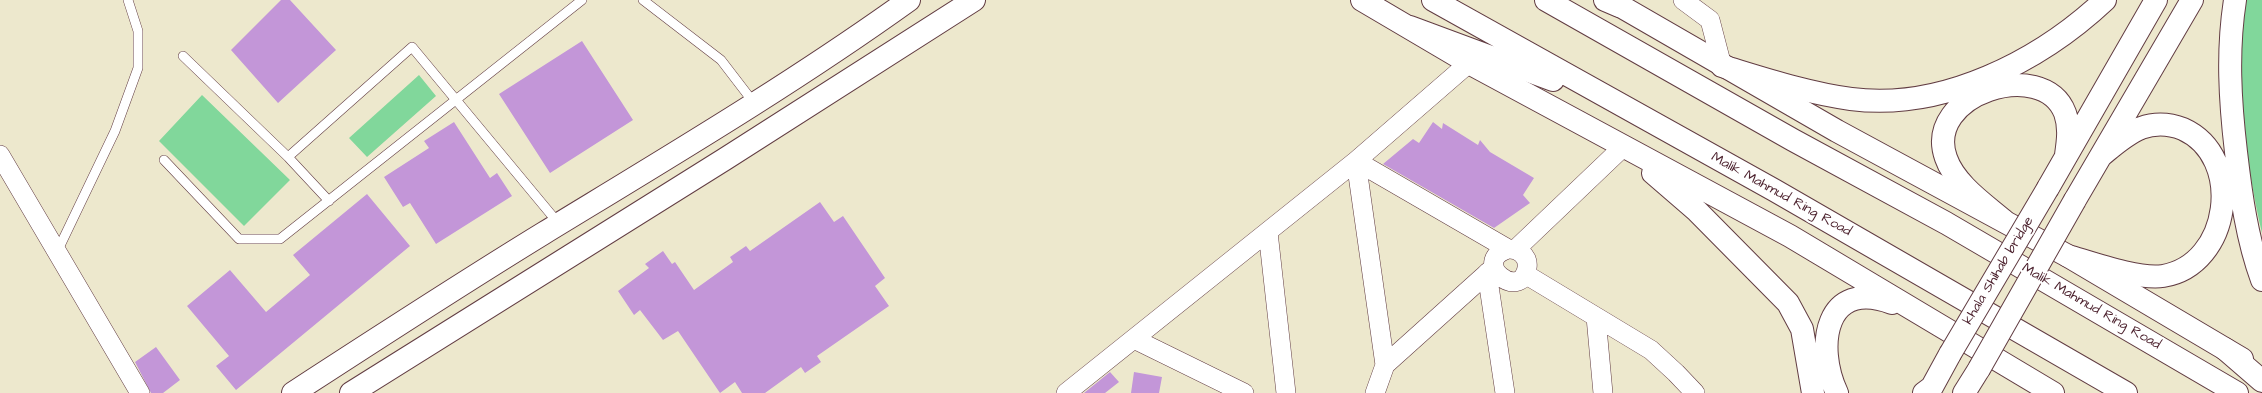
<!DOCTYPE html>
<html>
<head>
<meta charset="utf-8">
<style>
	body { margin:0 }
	canvas { display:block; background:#ede8cd }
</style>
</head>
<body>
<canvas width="2262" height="393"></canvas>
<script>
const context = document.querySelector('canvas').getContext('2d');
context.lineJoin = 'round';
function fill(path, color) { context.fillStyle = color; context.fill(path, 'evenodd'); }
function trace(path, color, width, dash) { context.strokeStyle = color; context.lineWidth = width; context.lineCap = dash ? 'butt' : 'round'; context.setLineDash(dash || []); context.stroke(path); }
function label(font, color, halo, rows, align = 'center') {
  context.font = font + ' "Architects Daughter",sans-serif'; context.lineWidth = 4; context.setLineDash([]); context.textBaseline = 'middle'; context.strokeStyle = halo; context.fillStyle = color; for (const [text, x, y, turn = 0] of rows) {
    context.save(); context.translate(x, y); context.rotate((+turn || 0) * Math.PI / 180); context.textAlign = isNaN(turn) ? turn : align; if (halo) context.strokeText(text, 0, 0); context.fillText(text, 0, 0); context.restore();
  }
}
const green = new Path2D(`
	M2246 0H2262V233C2247 169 2231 64 2246 0Z
	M419 75 436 96 367 157 349 138Z
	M202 95 290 180 244 226 159 141Z`);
const building = new Path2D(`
	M281 0H290L336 50 278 103 231 50Z
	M582 41 633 120 550 173 499 94Z
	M454 122 490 178 497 173 512 196 436 244 410 203 403 207 384 177 429 148 424 141Z
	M1433 122 1442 129 1443 123 1478 145 1480 140 1490 152 1534 178 1523 195 1530 203 1494 228 1383 164 1413 139 1419 143Z
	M367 194 410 246 236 390 216 366 229 356 187 306 230 270 266 312 310 275 293 255Z
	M820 202 834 222 843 216 885 278 875 286 889 306 817 356 821 362 805 373 801 367 765 393H742L735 382 720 393 678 331 663 340 640 310 634 315 618 291 649 268 645 264 663 251 672 264 675 262 694 290 733 262 730 257 746 246 750 251Z
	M156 347 180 380 163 393H151L135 362Z
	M1110 372 1119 382 1105 393H1084Z
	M1134 372 1162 377 1159 393H1131Z`);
const lane = new Path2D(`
	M643 0 721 60 754 103
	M183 56 288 157 329 201
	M288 157 412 47 559 224
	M164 160 239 239H280L582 0
	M57 252 115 131 138 68V31L128 0`);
const street = new Path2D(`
	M1683 0 1710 20 1722 66
	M0 155 140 393
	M1356 161 1508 249C1518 248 1529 256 1527 268 1521 303 1469 262 1508 249
	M1356 161 1385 365
	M1268 232 1286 393
	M1516 249 1623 147
	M1487 273 1505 393
	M1525 274 1651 350 1676 373 1695 393
	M1596 317 1603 393
	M1134 339 1244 393
	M1066 393 1356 161 1469 63
	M1375 393 1385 365 1494 267`);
const secondary = new Path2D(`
	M1610 0 1837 131 2068 256 2242 359
	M293 393C376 339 459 285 544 233 667 158 792 84 909 0
	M351 393 725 159 974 0`);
const primary = new Path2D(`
	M1362 0 1469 63 1790 236 2053 393
	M2235 0C2227 51 2230 101 2236 152 2241 195 2247 239 2262 280
	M1722 66C1765 79 1807 93 1851 99 1943 111 2040 61 2105 0
	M1653 173 1697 211 1788 303 1802 329 1813 393
	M2048 188 2156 0
	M2075 200 2192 0
	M2003 220C1983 203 1955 184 1946 158 1923 94 2043 56 2065 113 2070 127 2068 141 2066 155
	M2068 256C2092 263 2140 280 2163 276 2231 265 2245 157 2183 129 2170 124 2155 123 2141 128 2126 134 2114 145 2102 155
	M1837 393C1815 346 1825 278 1892 303
	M1924 393 1932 387 1950 354
	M1964 393 1979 369`);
const highway = new Path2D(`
	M1433 0 1774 190 2126 393
	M1546 0 1793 140 1946 223 2237 393
	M1605 0 1619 6
	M1410 27 1553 80
	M2225 349 2262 381`);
const primaryBridge = new Path2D(`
	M1950 354 2048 188
	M1979 369 2075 200`);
const streetNames = [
	["Malik Mahmud Ring Road",1781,195,29],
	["khala Shihab bridge",1999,271,-59],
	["Malik Mahmud Ring Road",2091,307,30]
];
fill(green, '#81d79b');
fill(building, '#c396d8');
trace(lane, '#623d43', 10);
trace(street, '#623d43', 20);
trace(secondary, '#623d43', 24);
trace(primary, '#623d43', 24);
trace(highway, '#623d43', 24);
trace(lane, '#fff', 9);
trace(street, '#fff', 19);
trace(secondary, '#fff', 22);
trace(primary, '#fff', 22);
trace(highway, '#fff', 22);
trace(primaryBridge, '#623d43', 24, []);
trace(primaryBridge, '#fff', 22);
label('14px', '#4a1f2b', '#fff', streetNames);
</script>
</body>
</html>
